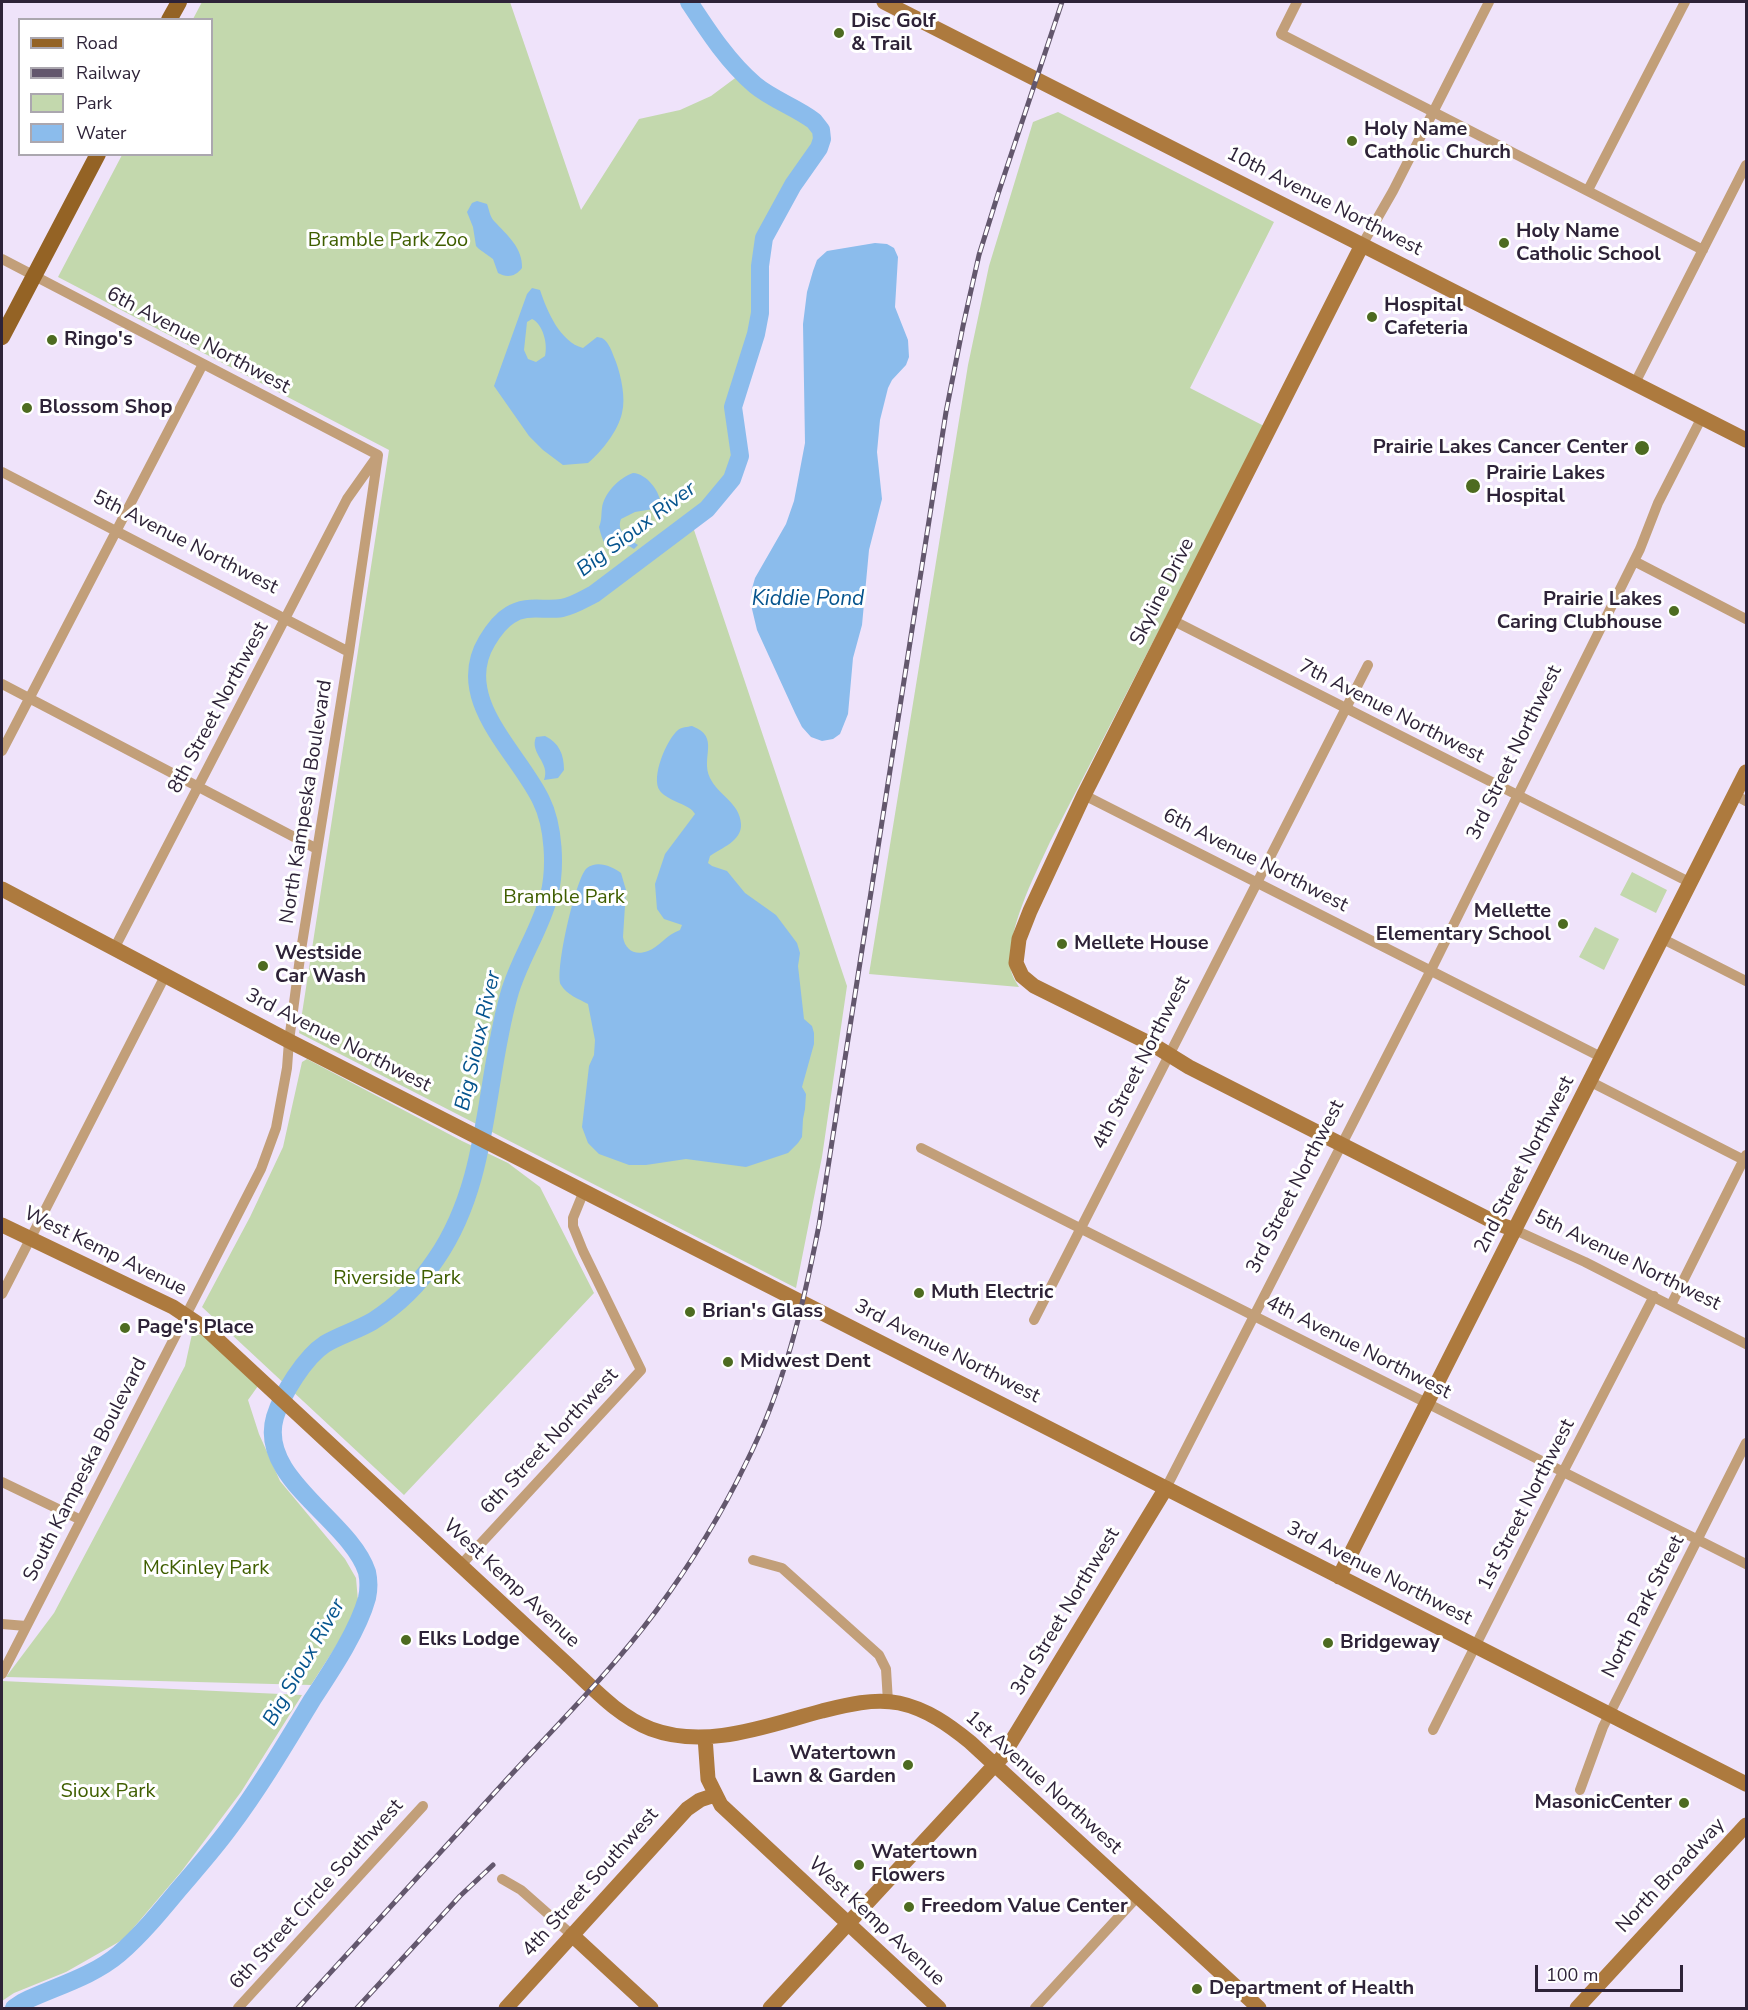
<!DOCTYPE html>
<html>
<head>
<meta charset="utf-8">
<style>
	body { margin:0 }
	#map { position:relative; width:1748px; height:2010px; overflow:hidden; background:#efe3fa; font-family:"Nunito Sans",sans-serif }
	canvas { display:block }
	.frame { position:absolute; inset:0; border:3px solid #2e2338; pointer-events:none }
	.legend { position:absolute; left:18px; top:18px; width:195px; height:138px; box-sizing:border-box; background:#fff; border:2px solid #aba7af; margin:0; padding:8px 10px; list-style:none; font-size:18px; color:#2e2338 }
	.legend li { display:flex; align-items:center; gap:12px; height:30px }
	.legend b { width:30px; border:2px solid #aba7af }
	.scale { position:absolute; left:1535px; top:1965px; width:148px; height:27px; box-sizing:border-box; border:3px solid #2e2338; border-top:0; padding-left:8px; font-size:18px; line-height:21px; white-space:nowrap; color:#2e2338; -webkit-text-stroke:4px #fff; paint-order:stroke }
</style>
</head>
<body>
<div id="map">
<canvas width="1748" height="2010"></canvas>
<div class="frame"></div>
<ul class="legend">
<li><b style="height:8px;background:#946325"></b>Road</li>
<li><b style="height:8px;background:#63576d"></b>Railway</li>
<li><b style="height:16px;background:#c3d8ad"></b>Park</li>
<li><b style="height:16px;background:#8bbcec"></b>Water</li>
</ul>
<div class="scale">100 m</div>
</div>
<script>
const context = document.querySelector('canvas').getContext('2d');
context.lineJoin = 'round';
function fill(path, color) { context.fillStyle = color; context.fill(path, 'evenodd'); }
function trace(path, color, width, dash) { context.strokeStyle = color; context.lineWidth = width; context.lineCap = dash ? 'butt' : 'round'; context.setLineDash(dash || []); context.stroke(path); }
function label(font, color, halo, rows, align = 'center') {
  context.font = font + ' "Nunito Sans",sans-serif'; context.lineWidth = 6; context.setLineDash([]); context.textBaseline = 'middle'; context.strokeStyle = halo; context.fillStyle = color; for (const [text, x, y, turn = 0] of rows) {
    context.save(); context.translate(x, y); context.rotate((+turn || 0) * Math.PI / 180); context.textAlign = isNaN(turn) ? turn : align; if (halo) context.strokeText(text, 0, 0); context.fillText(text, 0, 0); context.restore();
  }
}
const green = new Path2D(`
	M202 2H510L581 210 639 119 680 110 711 96 742 73C752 82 763 90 774 98 789 107 817 113 821 132 826 151 801 171 792 186 782 202 770 220 764 239 755 269 764 302 756 334 750 358 735 382 733 407 732 420 737 431 738 443 743 477 716 502 691 521L847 986 822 1157 796 1288 299 1033 389 450 58 277 122 155 212 154V20L193 19Z
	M1058 112 1274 222 1190 388 1264 426 1050 842C1034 877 1005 932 1011 970 1012 976 1016 982 1019 987L869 974 968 365 989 266 1033 122Z
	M1632 872 1667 890 1656 913 1620 895Z
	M1595 927 1619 939 1604 970 1579 957Z
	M307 1059 462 1141 508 1163 540 1187 594 1293 404 1495 202 1307 250 1217 283 1147 302 1062Z
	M192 1334 204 1335 258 1386 248 1400 259 1434 280 1481 345 1559 356 1578 358 1601 356 1615 311 1685 6 1677 54 1613 185 1366Z
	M2 1681 302 1695 241 1792 181 1872 124 1939 66 1972 14 1993 2 2001Z`);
const water = new Path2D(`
	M477 201 487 204C489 209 490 217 494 221 507 235 523 248 522 268 515 277 507 278 498 273L493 259 479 249 476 246 473 227 467 212 472 203Z
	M875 243 887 244 894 248 898 257 895 307 908 340 909 357 906 365 892 380 888 388 880 420 877 452 882 499 869 550 862 625 853 658 848 714 840 734 833 739 822 741 811 737 802 727 795 713 757 630 752 609 751 592 755 578 786 524 794 501 805 443 803 324 807 292 813 271 817 260 827 251Z
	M532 288 540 290C547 311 560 342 583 348L597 337 602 338C610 343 612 353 616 362 621 376 626 398 622 413 618 431 602 451 588 463L563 465 543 450 529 436 494 386 527 294ZM532 319C543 324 548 344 545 356L536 362 528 359 524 350 527 322Z
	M633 473C647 474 660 491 661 505L659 508 635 512 621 519C616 532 628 538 638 545L634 549 629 546C608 552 604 548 599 527 602 520 601 515 602 508 604 493 619 478 633 473Z
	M692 726C721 737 700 757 710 778 718 795 740 803 741 824 742 841 721 848 710 856L708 863 712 866 727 871 745 893 776 915 797 943 800 953 798 966 804 1019 812 1026 814 1033V1044L802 1087 806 1094 805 1109 803 1119 802 1137 798 1143 788 1153 746 1167 686 1159 646 1165H629L599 1154 588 1143 582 1127 589 1066 594 1055 595 1040 588 1004C579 999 567 995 561 985 554 973 576 876 587 868 597 860 612 866 621 873L626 890 623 937C625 950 635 956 648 951 659 947 666 935 680 930L682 925 664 919 657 909 655 884 665 854 695 814C690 804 669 802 660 791 650 778 667 739 678 730 682 727 687 727 692 726Z
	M545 736C559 743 564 754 564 770L558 778 544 780C551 763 529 753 536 737Z`);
const river = new Path2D(`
	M14 2008 23 2002C54 1987 92 1977 119 1954 141 1935 160 1912 179 1889 196 1869 214 1849 230 1827 260 1787 286 1743 312 1700 331 1671 358 1631 367 1598 369 1589 369 1581 367 1572 350 1520 257 1478 275 1417 282 1394 305 1357 325 1344 340 1335 358 1330 373 1321 398 1305 420 1283 436 1259 490 1181 484 1082 509 995 518 961 540 931 549 896 556 868 554 826 541 800 518 752 452 699 487 641 493 631 500 621 510 615 526 604 544 611 562 608 573 606 584 599 594 594L707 509 732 479 740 456 733 407 756 334 760 313V266L764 238 793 185 819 148 822 139 821 130 814 121C796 107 773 100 755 85 728 62 708 31 689 2`);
const street = new Path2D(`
	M1297 2 1281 34 1703 250
	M1588 190 1685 2
	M1362 245 1393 191 1489 2
	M2 259 378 455
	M1635 383 1746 165
	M2 472 349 652
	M1634 561 1746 619
	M1172 620 1691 883
	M2 684 317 849
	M2 751 203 364
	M1084 795 1603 1058
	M1735 795 1746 801
	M1663 939 1746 981
	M114 949 347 499 376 458
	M1591 1082 1746 1161
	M921 1148 1746 1564
	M1515 1230 1585 1262 1746 1344
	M2 1294 165 976
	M1671 1305 1746 1155
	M1034 1320 1368 665
	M2 1482 81 1520
	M1166 1488 1431 970 1640 549 1658 503 1702 417
	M753 1560 782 1568 879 1655 886 1669 888 1702
	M460 1566 641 1370 583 1251 573 1226V1218L584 1191
	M2 1624 26 1626
	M2 1674 261 1169 276 1128 287 1068 289 1041 301 950 349 652 378 455
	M1433 1730 1563 1472 1654 1296
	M1580 1790 1603 1727 1746 1443
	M502 1879 521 1890 572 1935
	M238 2008 423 1806
	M1035 2008 1138 1896`);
const secondary = new Path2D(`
	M884 2 1746 440
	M1362 245 1084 795 1030 911 1019 939 1016 963 1022 976 1034 986 1155 1046 1189 1067 1496 1223 1515 1230
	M2 889 289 1041 1746 1784
	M2 1225 173 1307 206 1329 568 1665C594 1689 618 1716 651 1729 707 1750 768 1725 822 1711 846 1705 873 1698 899 1703 927 1709 949 1725 970 1742L1259 2008
	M1339 1577 1746 772
	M705 1737 708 1779 721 1805 939 2008
	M572 1935 651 2008
	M506 2008 687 1809 700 1800 715 1795
	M770 2008 1002 1757 1166 1488
	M1577 2008 1746 1825`);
const primary = new Path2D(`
	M169 20 179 2
	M2 337 98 154`);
const rail = new Path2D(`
	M298 2008C368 1931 439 1854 509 1777 559 1723 612 1670 656 1611 690 1565 721 1515 746 1463 784 1388 803 1307 819 1225L946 412 963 326 979 255 998 194 1062 2
	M357 2008 460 1896 493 1865`);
const markers = [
	[839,33,6,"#4d6b20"],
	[1352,141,6,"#4d6b20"],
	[1504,243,6,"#4d6b20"],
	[1372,317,6,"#4d6b20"],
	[52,340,6,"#4d6b20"],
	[27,408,6,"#4d6b20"],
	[1642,448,8,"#4d6b20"],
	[1473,486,8,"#4d6b20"],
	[1674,611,6,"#4d6b20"],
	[1563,924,6,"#4d6b20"],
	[1062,944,6,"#4d6b20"],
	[263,966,6,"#4d6b20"],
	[919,1293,6,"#4d6b20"],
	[690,1312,6,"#4d6b20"],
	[125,1328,6,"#4d6b20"],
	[728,1362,6,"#4d6b20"],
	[406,1640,6,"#4d6b20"],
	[1328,1643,6,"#4d6b20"],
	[908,1765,6,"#4d6b20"],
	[1684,1803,6,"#4d6b20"],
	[859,1865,6,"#4d6b20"],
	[909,1907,6,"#4d6b20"],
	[1197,1989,6,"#4d6b20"]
];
const poiNames = [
	["Disc Golf",851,22],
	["& Trail",851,45],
	["Holy Name",1364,130],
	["Catholic Church",1364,153],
	["Holy Name",1516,232],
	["Catholic School",1516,255],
	["Hospital",1384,306],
	["Cafeteria",1384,329],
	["Ringo's",64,340],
	["Blossom Shop",39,408],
	["Prairie Lakes Cancer Center",1628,448,"right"],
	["Prairie Lakes",1486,474],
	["Hospital",1486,497],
	["Prairie Lakes",1662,600,"right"],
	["Caring Clubhouse",1662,623,"right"],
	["Mellette",1551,912,"right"],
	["Elementary School",1551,935,"right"],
	["Mellete House",1074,944],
	["Westside",275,954],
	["Car Wash",275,977],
	["Muth Electric",931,1293],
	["Brian's Glass",702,1312],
	["Page's Place",137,1328],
	["Midwest Dent",740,1362],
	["Elks Lodge",418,1640],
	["Bridgeway",1340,1643],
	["Watertown",896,1754,"right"],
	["Lawn & Garden",896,1777,"right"],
	["MasonicCenter",1672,1803,"right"],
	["Watertown",871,1853],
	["Flowers",871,1876],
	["Freedom Value Center",921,1907],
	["Department of Health",1209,1989]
];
const streetNames = [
	["10th Avenue Northwest",1324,202,27],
	["6th Avenue Northwest",198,341,28],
	["5th Avenue Northwest",185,543,27],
	["Skyline Drive",1163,592,-63],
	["8th Street Northwest",219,708,-62],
	["7th Avenue Northwest",1391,712,27],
	["3rd Street Northwest",1515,753,-64],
	["North Kampeska Boulevard",307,802,-81],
	["6th Avenue Northwest",1255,861,27],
	["3rd Avenue Northwest",338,1041,27],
	["4th Street Northwest",1142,1063,-63],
	["2nd Street Northwest",1525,1165,-63],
	["3rd Street Northwest",1296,1187,-63],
	["West Kemp Avenue",105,1252,26],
	["5th Avenue Northwest",1627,1261,26],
	["4th Avenue Northwest",1358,1348,27],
	["3rd Avenue Northwest",947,1352,27],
	["6th Street Northwest",550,1442,-47],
	["South Kampeska Boulevard",86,1470,-63],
	["1st Street Northwest",1527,1505,-63],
	["3rd Avenue Northwest",1379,1574,27],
	["West Kemp Avenue",511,1584,43],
	["North Park Street",1644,1607,-63],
	["3rd Street Northwest",1066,1612,-59],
	["1st Avenue Northwest",1043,1783,42],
	["North Broadway",1671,1876,-47],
	["4th Street Southwest",591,1883,-48],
	["6th Street Circle Southwest",317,1895,-48],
	["West Kemp Avenue",876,1922,43]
];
const parkNames = [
	["Bramble Park Zoo",388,241],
	["Bramble Park",564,898],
	["Riverside Park",397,1279],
	["McKinley Park",206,1569],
	["Sioux Park",108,1792]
];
const waterNames = [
	["Big Sioux River",637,530,-37],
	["Kiddie Pond",808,600],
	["Big Sioux River",479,1041,-77],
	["Big Sioux River",305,1663,-60]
];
fill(green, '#c3d8ad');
fill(water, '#8bbcec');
trace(river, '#8bbcec', 18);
trace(street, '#c29f79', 10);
trace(secondary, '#ad7a3e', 15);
trace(primary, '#946325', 16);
trace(rail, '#63576d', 5);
trace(rail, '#fff', 3, [9]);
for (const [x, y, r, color] of markers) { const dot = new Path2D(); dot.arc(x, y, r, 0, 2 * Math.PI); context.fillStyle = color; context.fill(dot); trace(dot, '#fff', 2); }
label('bold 20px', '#2e2338', '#fff', poiNames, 'left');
label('20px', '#2e2338', '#fff', streetNames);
label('20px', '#3f5e00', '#fff', parkNames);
label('italic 21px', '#06548e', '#fff', waterNames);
</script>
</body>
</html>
